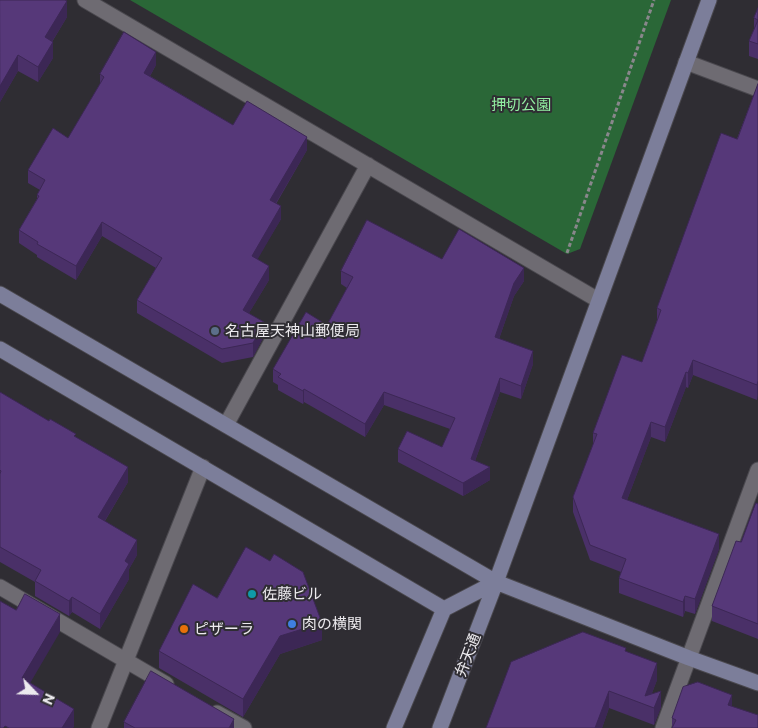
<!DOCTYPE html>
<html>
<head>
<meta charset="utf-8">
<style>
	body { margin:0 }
	#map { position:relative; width:758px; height:728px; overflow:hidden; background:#2f2d33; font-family:Commissioner,sans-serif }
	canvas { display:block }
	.north { position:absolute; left:10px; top:668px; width:50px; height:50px; -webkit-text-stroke:4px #2f2d33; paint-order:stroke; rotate:114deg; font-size:14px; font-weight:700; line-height:20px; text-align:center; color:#eceaee }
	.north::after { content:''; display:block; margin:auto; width:18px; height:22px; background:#eceaee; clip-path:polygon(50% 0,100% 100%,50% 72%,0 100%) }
</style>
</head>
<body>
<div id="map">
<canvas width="758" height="728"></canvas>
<div class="north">N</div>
</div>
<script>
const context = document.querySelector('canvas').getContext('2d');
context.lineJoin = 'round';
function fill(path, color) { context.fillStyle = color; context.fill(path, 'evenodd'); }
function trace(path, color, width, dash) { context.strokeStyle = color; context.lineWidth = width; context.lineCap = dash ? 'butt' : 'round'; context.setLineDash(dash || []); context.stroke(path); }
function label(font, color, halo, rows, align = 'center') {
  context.font = font + ' Commissioner,"Noto Sans JP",sans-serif'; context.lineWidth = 4; context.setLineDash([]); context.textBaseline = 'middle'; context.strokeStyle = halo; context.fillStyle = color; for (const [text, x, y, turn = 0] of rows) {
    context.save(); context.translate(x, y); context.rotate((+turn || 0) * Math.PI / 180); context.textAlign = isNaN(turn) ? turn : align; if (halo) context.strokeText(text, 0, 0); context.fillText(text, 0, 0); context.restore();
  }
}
const green = new Path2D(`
	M130 0H671L580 249 567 254Z`);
const path = new Path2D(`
	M567 253 654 0`);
const street = new Path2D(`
	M85 0 598 300
	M686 62 758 89
	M226 425 368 165
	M0 587 166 684
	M217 713 244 728
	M99 728 203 467
	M663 728 758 470`);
const secondary = new Path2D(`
	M0 294 496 582 689 658 758 683
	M0 349 444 609
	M394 728 444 609 496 582
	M440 728 496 582 709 0`);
const wall = new Path2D(`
	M0 0 67 17 52 42 53 58 38 82 18 71 0 102Z
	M758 8V59L749 56V41L754 29V18Z
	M156 65 150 76 233 125 307 150 276 204 281 219 257 259 269 280 249 313 264 336 253 357 222 363 137 313V300L156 268 102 236 76 280 37 257V255L19 243V230L37 199V195L40 190 28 183V170L68 138 100 85V74Z
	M758 84 757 400 693 375 688 388 686 387 665 442 651 437 627 500 719 549 695 614 685 611 683 617 619 593V578L621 572 590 560 573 512V497L593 445V433L642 362 657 321V308L737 139Z
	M442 259 524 281 514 296 499 339 533 364 521 399 500 392 475 461 490 480 463 496 398 462V449L442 447 450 429 384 405 365 437 304 402 303 404 278 390V385L273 382V369L327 325 347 288 341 284V271Z
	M0 392 76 437 128 482 105 521 137 555 129 569V579L100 629 72 612 69 616 35 596V582L0 562Z
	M758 504V639L712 621V606Z
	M217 598 322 640 280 654 243 717 159 668V651Z
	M626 651 657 680 652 693 661 707 654 725 609 708 602 728H486Z
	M732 706 758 728H672V718Z
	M124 722 234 728H124Z`);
const shadedWall = new Path2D(`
	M67 1V17L45 53V37Z
	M53 42V58L38 82V67Z
	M156 52V65L144 86V73Z
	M18 55V71L0 102V86Z
	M307 137V150L270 213V200Z
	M281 206V219L252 269V256Z
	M102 222V236L76 280V266Z
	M269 266V280L243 323V310Z
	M524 268V281L514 296 495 350V337L514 283Z
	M264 322V336L253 357V343Z
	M533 351V364L521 399V386Z
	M693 360V375L688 388V373Z
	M686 372V387L665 442V427Z
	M500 378V392L471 472V459Z
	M758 381V396L757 400V385Z
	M304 389V402L303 404V391Z
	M384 392V405L365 437V424Z
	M651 422V437L622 513V498Z
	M128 467V482L98 532V517Z
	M490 467V480L463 496V483Z
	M719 534V549L695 614V599Z
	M137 540V555L129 569V579L100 629V614L125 561Z
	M685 596V611L683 617V602Z
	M72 597V612L69 616V601Z
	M60 614V632L22 697V678Z
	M322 623V640L280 654 243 717V699L280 636Z
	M657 663V680L647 706 645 696Z
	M609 691V708L602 728H595Z
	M661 691V707L654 725V708Z
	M732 695V708L728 705Z
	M74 709V727L73 728H62Z
	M234 719V728H229Z`);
const building = new Path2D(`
	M0 0H65L67 1 45 37 53 42 38 67 18 55 0 86Z
	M758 8V44L749 41 758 20 754 18Z
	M124 32 156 52 144 73 233 125 247 101 307 137 270 200 281 206 252 256 269 266 243 310 264 322 253 343 222 349 137 300 162 258 102 222 76 266 37 244 38 242 19 230 39 196 37 195 45 180 28 170 53 128 68 138 104 77 100 74Z
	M758 84V381L757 385 693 360 688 373 686 372 665 427 651 422 622 498 719 534 695 599 685 596 683 602 619 578 626 559 590 545 573 497 597 434 593 433 622 355 642 362 661 310 657 308 721 133 737 139Z
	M367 220 442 259 459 229 524 268 514 283 495 337 533 351 521 386 500 378 471 459 490 467 463 483 398 449 407 431 442 447 455 418 384 392 365 424 304 389 303 391 278 377 281 374 273 369 306 312 327 325 353 277 341 271Z
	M0 392 49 421 50 419 76 434 74 436 128 467 98 517 137 540 125 561 129 564 100 614 72 597 69 601 35 581 41 570 0 547V474L1 471 0 470Z
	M756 503 758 504V624L712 606 736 541 741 542Z
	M246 547 270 561 274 554 303 572 322 623 280 636 243 699 159 651 193 584 217 598Z
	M25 594 60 614 22 678 74 709 62 728H9L5 726 3 728H0V601L16 610Z
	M583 632 626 648 625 651 657 663 645 696 661 691 654 708 609 691 595 728H486L511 662Z
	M151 671 234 719 229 728H135L124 722Z
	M698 682 732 695 728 705 758 715V728H672L676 720 672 718 683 687Z`);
const markers = [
	[215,331,5,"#5c6f8a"],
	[252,594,5,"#0f9aa8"],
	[292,624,5,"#3f7fe0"],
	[184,629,5,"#e8710a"]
];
const parkNames = [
	["押切公園",521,105]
];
const poiNames = [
	["名古屋天神山郵便局",225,331],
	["佐藤ビル",262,594],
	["肉の横関",302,624],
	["ピザーラ",194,629]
];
const streetNames = [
	["弁天通",468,655,-69]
];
fill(green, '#2a6737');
trace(street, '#4a484e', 17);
trace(secondary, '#4a484e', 17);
trace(path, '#89878c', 3, [4, 2.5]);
trace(street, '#6e6b72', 15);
trace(secondary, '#7c7e9a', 15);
fill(wall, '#4a3068');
fill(shadedWall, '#3c2755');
fill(building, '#563879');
trace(building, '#3c2755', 1);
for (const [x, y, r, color] of markers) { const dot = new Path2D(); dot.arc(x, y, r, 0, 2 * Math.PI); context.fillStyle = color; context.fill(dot); trace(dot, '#2f2d33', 2); }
label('15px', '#92efa2', '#2f2d33', parkNames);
label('15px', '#eceaee', '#2f2d33', poiNames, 'left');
label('15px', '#eceaee', '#2f2d33', streetNames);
</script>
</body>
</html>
